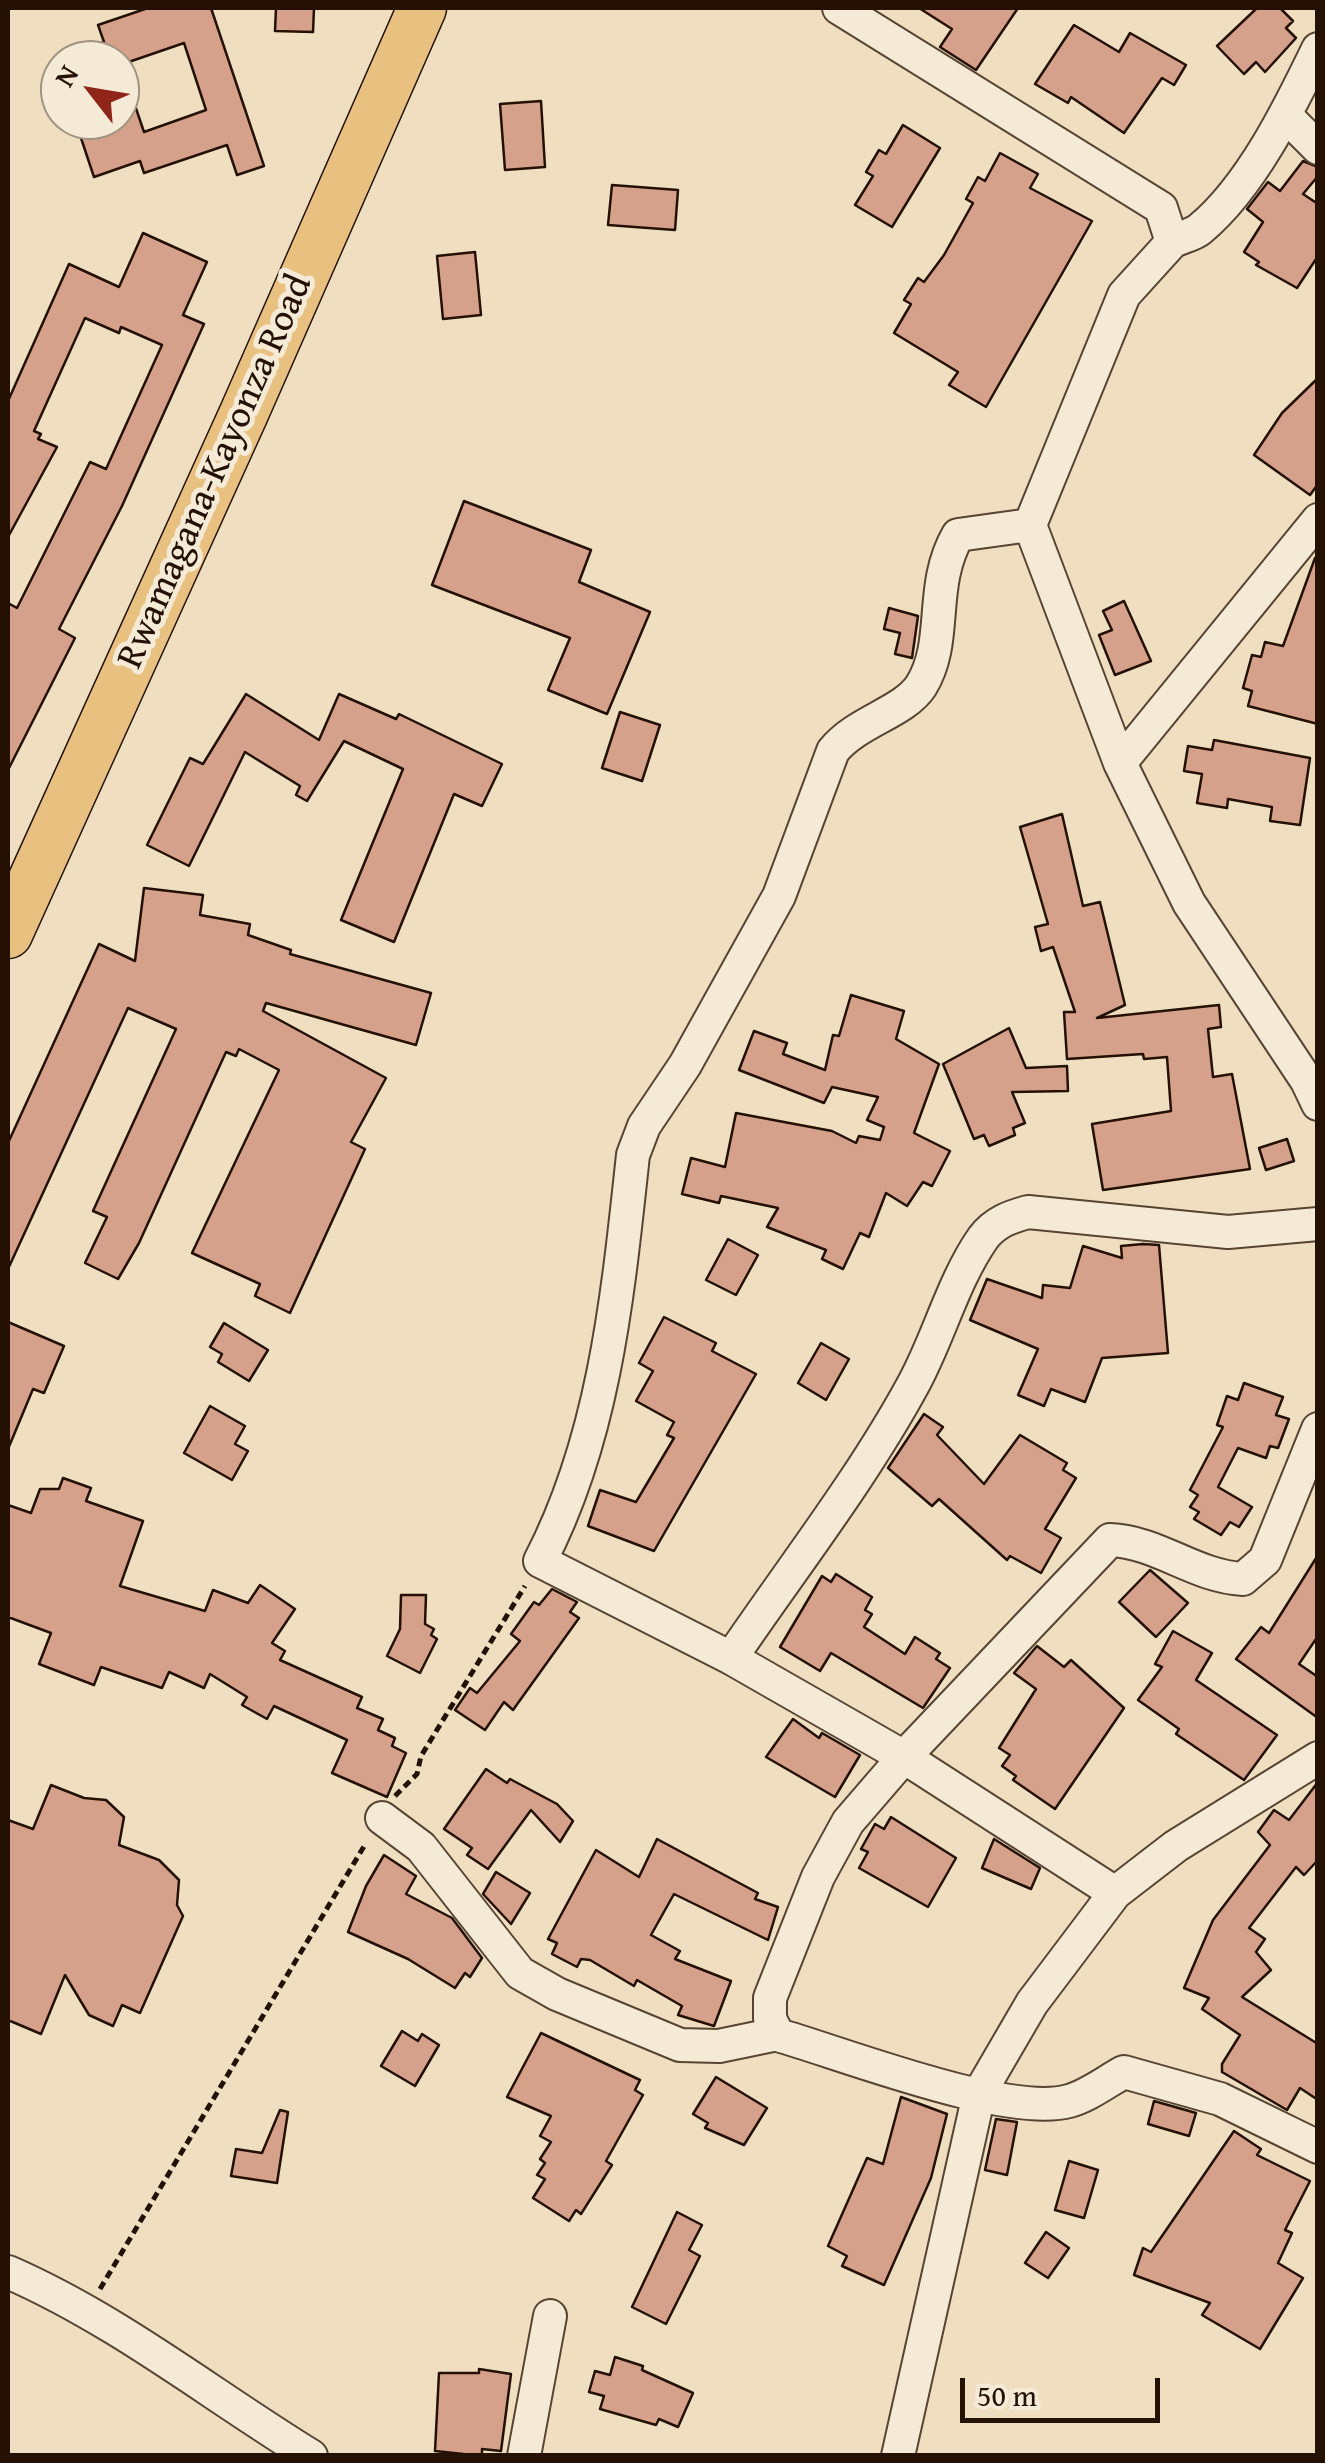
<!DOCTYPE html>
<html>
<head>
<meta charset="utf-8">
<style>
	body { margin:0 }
	#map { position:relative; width:1325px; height:2463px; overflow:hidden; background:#efdfc0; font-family:"Gentium Book Plus",serif }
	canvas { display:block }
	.frame { position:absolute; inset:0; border:10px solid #241104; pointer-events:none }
	.north { position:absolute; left:40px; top:40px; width:100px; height:100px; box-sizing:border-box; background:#f5ead6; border:2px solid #a19382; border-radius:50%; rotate:301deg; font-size:28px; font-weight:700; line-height:40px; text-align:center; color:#241104 }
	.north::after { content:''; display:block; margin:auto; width:35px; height:45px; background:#8f2418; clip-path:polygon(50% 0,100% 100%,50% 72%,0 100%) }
	.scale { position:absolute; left:960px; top:2378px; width:200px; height:45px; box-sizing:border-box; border:5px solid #241104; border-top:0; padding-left:12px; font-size:30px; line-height:35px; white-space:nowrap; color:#241104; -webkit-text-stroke:8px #f5ead6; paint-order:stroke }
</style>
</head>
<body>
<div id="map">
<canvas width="1325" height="2463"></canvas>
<div class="frame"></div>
<div class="north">N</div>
<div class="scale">50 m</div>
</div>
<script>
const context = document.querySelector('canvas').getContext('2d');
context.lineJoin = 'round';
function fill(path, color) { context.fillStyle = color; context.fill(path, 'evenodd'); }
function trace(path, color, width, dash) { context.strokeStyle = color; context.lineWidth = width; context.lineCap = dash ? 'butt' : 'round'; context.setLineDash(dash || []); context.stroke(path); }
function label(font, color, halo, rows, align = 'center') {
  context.font = font + ' "Gentium Book Plus",serif'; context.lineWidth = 10; context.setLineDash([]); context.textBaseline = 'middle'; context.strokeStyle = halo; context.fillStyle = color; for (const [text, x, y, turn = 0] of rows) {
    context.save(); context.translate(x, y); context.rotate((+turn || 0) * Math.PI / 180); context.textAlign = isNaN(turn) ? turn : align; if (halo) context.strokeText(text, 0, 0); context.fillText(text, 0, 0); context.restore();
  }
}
const building = new Path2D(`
	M148 8H211L264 166 237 175 227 145 144 173 140 161 94 177 75 120H120V73H124L144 132 206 110 184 43 120 65V60H63L62 56 104 42 98 25Z
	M276 8H314L313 32 275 31Z
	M919 8H1018L976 70 940 47 952 29Z
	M1257 8H1280L1293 21 1286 28 1296 38 1265 72 1256 62 1244 74 1217 46Z
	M1074 25 1119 52 1130 33 1186 65 1174 85 1162 78 1124 133 1071 97 1068 103 1035 84Z
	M541 101 545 167 505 170 500 104Z
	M903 125 940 148 892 227 855 205 873 176 866 172 879 150 886 154Z
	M1000 153 1038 174 1030 188 1092 221 986 407 949 385 958 372 894 333 911 304 904 300 918 278 924 282 944 255 973 203 966 199 978 177 985 181Z
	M1303 161 1318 167V176L1303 194 1318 204V256L1297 288 1256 265 1259 262 1244 252 1263 222 1247 209 1268 182 1280 191Z
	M612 185 678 190 675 230 608 225Z
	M143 233 207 262 183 315 204 324 122 506 59 629 75 638 8 770V603L17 608 90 462 106 469 162 345 121 327 119 333 85 318 34 431 41 434 38 439 57 447 8 537V401L69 264 119 287Z
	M475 252 481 315 443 319 437 256Z
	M1318 378V484L1310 495 1254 455 1282 413Z
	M464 501 591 550 579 582 650 612 607 714 548 690 570 638 432 585Z
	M1315 558H1318V724L1248 706 1252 691 1243 688 1252 655 1261 657 1265 642 1283 646Z
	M1124 601 1151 661 1115 675 1099 635 1112 630 1103 611Z
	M889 608 918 616 912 658 895 654 900 633 884 629Z
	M246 694 319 740 339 694 396 719 399 714 502 764 482 806 454 794 394 942 341 920 403 769 344 741 307 801 296 795 300 786 245 752 189 866 147 845 190 758 203 764Z
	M620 712 660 725 642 781 602 768Z
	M1214 740 1310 758 1300 825 1270 821 1272 807 1228 799 1227 808 1197 803 1202 774 1184 771 1188 746 1212 750Z
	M1062 814 1083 906 1100 902 1125 1005 1097 1018 1219 1005 1221 1027 1208 1029 1213 1077 1232 1074 1250 1169 1103 1190 1092 1124 1171 1111 1167 1057 1144 1059 1143 1054 1067 1059 1064 1012H1075L1053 947 1041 951 1035 927 1048 924 1020 827Z
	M144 888 203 895 200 915 250 924 248 935 291 950 290 954 431 993 416 1045 266 1003 263 1011 386 1078 351 1142 365 1149 290 1313 255 1296 260 1284 192 1253 279 1070 239 1049 236 1056 226 1052 139 1243 118 1279 85 1263 107 1217 93 1211 176 1029 128 1008 8 1269V1143L99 944 135 961Z
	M851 995 904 1011 896 1039 939 1064 914 1133 950 1151 932 1186 923 1182 907 1206 886 1193 869 1237 860 1233 843 1269 822 1259 826 1250 767 1227 778 1208 721 1196 719 1203 682 1194 691 1158 725 1167 736 1113 832 1131 856 1143 859 1136 880 1140 884 1127 867 1120 878 1097 832 1087 824 1103 739 1070 754 1031 787 1043 783 1054 825 1070 833 1035 839 1036Z
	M1009 1028 1026 1068 1067 1066 1068 1091 1012 1092 1025 1123 1013 1128 1015 1135 989 1146 984 1135 974 1139 943 1064Z
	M1287 1139 1294 1161 1266 1170 1259 1148Z
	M728 1239 758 1255 736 1295 706 1280Z
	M1143 1244 1159 1245 1168 1353 1102 1358 1085 1402 1051 1389 1044 1406 1018 1395 1038 1349 970 1320 987 1279 1042 1298 1043 1285 1070 1288 1083 1246 1122 1258 1121 1246Z
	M664 1317 716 1343 712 1351 756 1374 654 1551 588 1526 600 1490 636 1502 674 1438 667 1435 674 1422 636 1401 653 1371 639 1363Z
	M8 1322 64 1346 44 1393 33 1389 8 1449Z
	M224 1323 268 1350 249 1381 218 1362 222 1354 210 1347Z
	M821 1343 849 1359 826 1400 798 1383Z
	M1244 1383 1283 1397 1276 1415 1289 1419 1278 1448 1270 1446 1266 1458 1238 1448 1218 1487 1252 1507 1239 1527 1230 1522 1221 1535 1194 1519 1199 1512 1190 1507 1198 1495 1190 1490 1223 1427 1217 1425 1227 1396 1238 1400Z
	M210 1406 245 1426 235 1444 248 1451 232 1480 184 1453Z
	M924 1414 943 1427 937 1435 984 1484 1020 1435 1067 1463 1063 1470 1076 1478 1045 1529 1061 1538 1041 1573 1010 1556 1007 1560 939 1499 932 1506 888 1468Z
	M63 1478 91 1488 86 1501 143 1521 120 1586 205 1611 213 1590 248 1603 260 1585 295 1609 272 1643 285 1651 280 1660 362 1697 357 1708 383 1719 378 1730 395 1738 392 1746 406 1753 387 1797 332 1773 347 1740 274 1706 267 1719 242 1705 247 1697 210 1674 204 1688 169 1672 162 1688 101 1667 94 1685 39 1664 51 1633 8 1617V1505L31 1513 40 1489H59Z
	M1318 1555V1636L1299 1664 1318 1677V1718L1236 1659 1261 1627 1269 1633Z
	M1150 1570 1188 1603 1156 1637 1119 1602Z
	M836 1574 872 1597 865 1610 872 1614 864 1627 905 1654 915 1637 940 1653 936 1659 950 1668 923 1708 831 1653 820 1671 780 1647 822 1576 831 1582Z
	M552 1589 577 1602 570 1612 579 1618 513 1710 504 1702 485 1730 455 1710 470 1688 477 1693 520 1641 511 1634 534 1602 539 1605Z
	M401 1595H426L425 1624 434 1629 431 1635 437 1639 420 1673 387 1656 400 1629Z
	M1173 1631 1212 1653 1196 1680 1277 1735 1244 1780 1176 1734 1179 1729 1138 1700 1162 1667 1155 1664Z
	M1037 1646 1064 1667 1071 1660 1124 1708 1055 1809 1013 1780 1016 1776 1002 1766 1010 1755 999 1748 1036 1689 1014 1673Z
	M793 1719 819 1738 822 1733 860 1755 835 1797 766 1757Z
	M486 1769 507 1783 510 1779 557 1804 573 1821 560 1842 531 1810 488 1869 467 1855 472 1848 444 1829Z
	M1318 1782V1860L1304 1875 1296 1867 1249 1928 1265 1939 1256 1952 1271 1970 1242 1997 1318 2044V2100L1300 2088 1287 2110 1222 2072V2064L1240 2035 1202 2009 1209 1998 1184 1988 1213 1920 1270 1845 1258 1832 1274 1810 1289 1820Z
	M51 1785 84 1798 106 1800 124 1817 119 1845 159 1860 179 1880 177 1905 183 1916 140 2013 122 2005 113 2026 89 2015 65 1975 41 2034 8 2020V1820L33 1829Z
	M891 1817 956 1858 928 1907 859 1868 868 1852 861 1849 875 1824 884 1829Z
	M657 1839 758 1893 755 1899 778 1907 768 1940 674 1894 651 1935 680 1951 675 1959 731 1981 714 2026 678 2015 682 2006 637 1980 634 1986 590 1960 581 1959 577 1967 552 1954 557 1943 548 1939 596 1850 639 1877Z
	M994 1839 1040 1868 1031 1889 982 1868Z
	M384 1855 416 1876 406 1894 452 1918 482 1958 470 1977 465 1973 455 1988 408 1959 348 1932 366 1886Z
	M496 1872 530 1893 511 1924 483 1894Z
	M402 2031 418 2041 422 2034 439 2045 415 2086 381 2066Z
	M541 2033 640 2080 635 2090 643 2095 606 2161 612 2165 581 2214 576 2210 569 2221 533 2198 545 2179 537 2175 545 2163 540 2159 551 2142 540 2136 551 2116 507 2097Z
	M716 2077 767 2108 744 2145 705 2128 708 2123 693 2114Z
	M901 2097 947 2114 931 2178 884 2285 842 2266 847 2256 828 2246 867 2158 883 2164Z
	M1154 2101 1196 2113 1189 2136 1148 2124Z
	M280 2110 288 2112 277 2183 231 2176 236 2149 262 2153Z
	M996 2119 1017 2122 1007 2175 985 2170Z
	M1234 2131 1261 2149 1257 2155 1310 2181 1285 2230 1292 2233 1278 2263 1303 2278 1260 2349 1202 2315 1210 2303 1134 2275 1143 2248 1151 2252Z
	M1069 2161 1098 2170 1084 2218 1055 2210Z
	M677 2212 702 2225 689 2250 700 2256 666 2324 632 2307Z
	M1046 2232 1069 2248 1048 2278 1025 2263Z
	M615 2357 643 2366 642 2370 693 2393 678 2427 659 2419 656 2425 600 2409 604 2396 589 2392 595 2371 610 2375Z
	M479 2369 511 2374 501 2451 482 2449V2456L435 2451 439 2373H479Z`);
const path = new Path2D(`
	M395 1796 417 1774 421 1756 525 1586
	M100 2289 366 1843`);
const minor = new Path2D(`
	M839 8 1161 208 1172 242 1124 295 1030 525 1120 763 1189 903 1307 1081 1318 1104
	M1286 116 1318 148
	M1172 242C1181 237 1193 235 1200 229 1251 187 1290 107 1318 49
	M1030 525 958 535C928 587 949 641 921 686 903 713 857 721 833 751L779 896 685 1065 644 1126 633 1155C618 1293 605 1436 540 1561L731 1658 904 1757 1115 1893
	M1120 763 1318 520
	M1318 1429 1265 1560 1243 1579C1193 1576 1159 1542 1110 1540L904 1757 848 1822 818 1877 770 1998V2019L778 2035C844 2054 1008 2118 1069 2101 1088 2096 1107 2081 1124 2072L1220 2099 1318 2147
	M731 1658C792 1568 862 1479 914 1383 939 1337 953 1281 983 1238 995 1222 1010 1217 1028 1212L1228 1232 1318 1224
	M382 1818 421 1847 520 1973 557 1994 680 2045 719 2046 777 2034
	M8 2272C116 2319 210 2394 311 2456
	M524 2456 550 2316
	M898 2456 979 2094 1032 2003 1115 1893 1176 1846 1318 1758`);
const highway = new Path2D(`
	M8 934 244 413 422 8`);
const streetNames = [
	["Rwamagana-Kayonza Road",216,472,-66]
];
fill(building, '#d6a18b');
trace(building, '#241104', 2.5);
trace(minor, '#574433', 36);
trace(highway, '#241104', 51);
trace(path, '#241104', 5, [8, 5]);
trace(minor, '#f5ead6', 32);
trace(highway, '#e8c080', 48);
label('38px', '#241104', '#f5ead6', streetNames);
</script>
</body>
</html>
